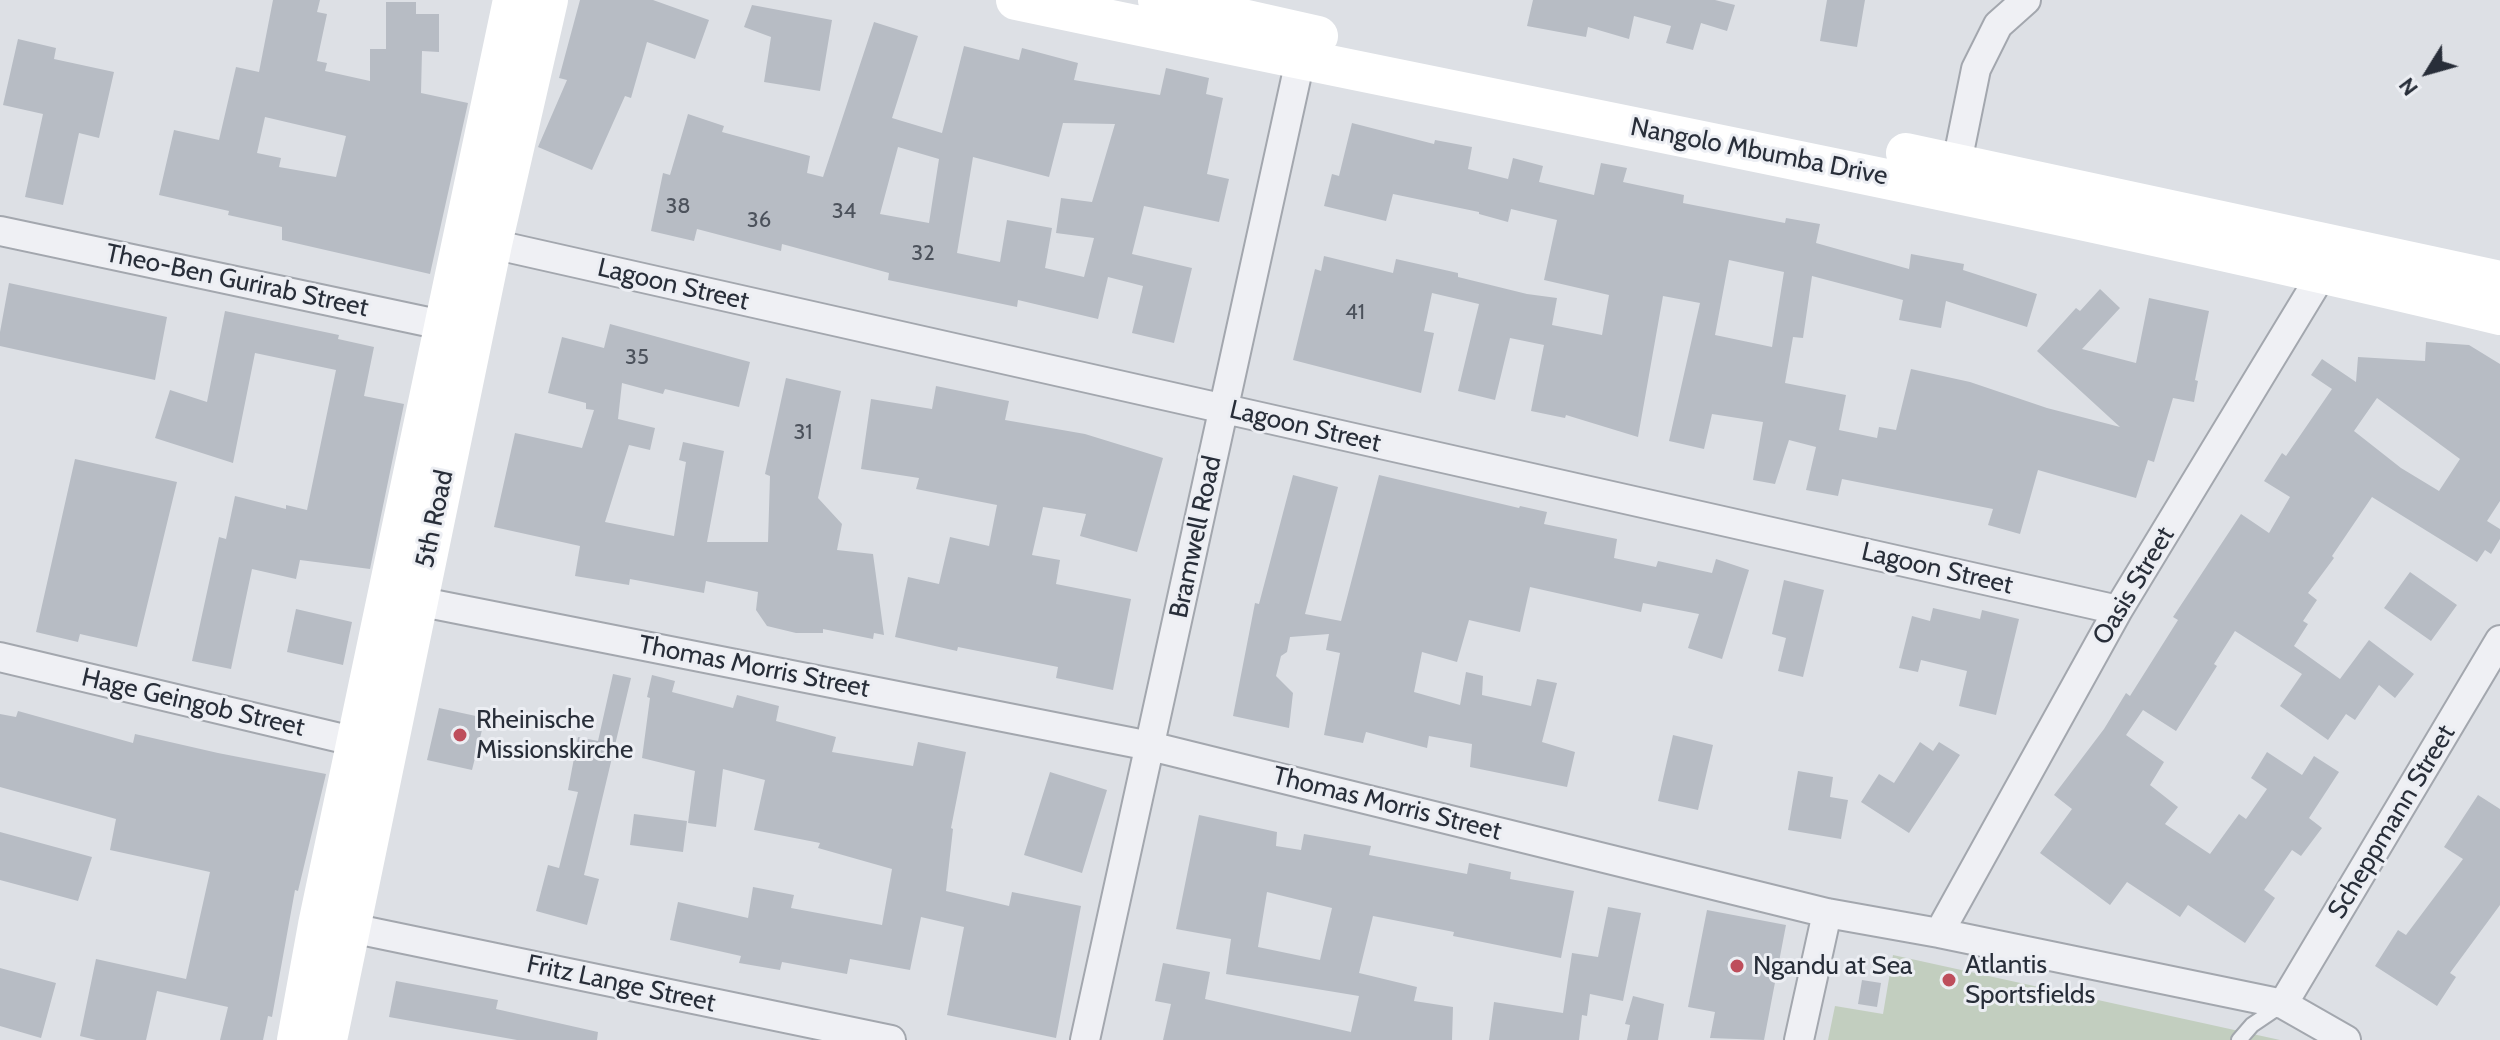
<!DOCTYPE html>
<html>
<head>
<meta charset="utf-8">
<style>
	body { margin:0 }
	#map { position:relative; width:2500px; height:1040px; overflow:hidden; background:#dde0e5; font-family:Cabin,sans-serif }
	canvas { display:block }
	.north { position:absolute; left:2388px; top:32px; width:80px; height:80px; -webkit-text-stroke:6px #eceef3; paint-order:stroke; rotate:233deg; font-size:22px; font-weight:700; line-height:32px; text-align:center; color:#282e39 }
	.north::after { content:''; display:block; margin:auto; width:28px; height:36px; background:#282e39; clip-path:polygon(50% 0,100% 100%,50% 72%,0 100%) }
</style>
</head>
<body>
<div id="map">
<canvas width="2500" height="1040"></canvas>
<div class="north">N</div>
</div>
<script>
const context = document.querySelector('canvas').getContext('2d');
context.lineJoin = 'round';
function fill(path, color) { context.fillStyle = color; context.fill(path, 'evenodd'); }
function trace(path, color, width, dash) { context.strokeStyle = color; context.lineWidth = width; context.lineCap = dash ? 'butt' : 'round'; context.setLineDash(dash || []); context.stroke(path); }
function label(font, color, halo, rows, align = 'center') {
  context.font = font + ' Cabin,sans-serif'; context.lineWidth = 6; context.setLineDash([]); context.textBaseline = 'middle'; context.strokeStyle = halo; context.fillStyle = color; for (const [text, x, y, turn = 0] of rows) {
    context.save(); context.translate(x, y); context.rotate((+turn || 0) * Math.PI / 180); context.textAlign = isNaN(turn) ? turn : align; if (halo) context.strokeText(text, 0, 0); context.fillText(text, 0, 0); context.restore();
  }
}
const green = new Path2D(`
	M1893 955 2280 1040H1828L1835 1006 1883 1014Z`);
const building = new Path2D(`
	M273 0H320L317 12 327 14 317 61 327 63 325 71 370 81V49H386V2H416V14H439V52L422 51 421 93 468 103 430 274 282 240V227L228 215 229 211 159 195 174 130 219 140 236 67 259 72ZM265 117 346 136 336 177 279 167 281 158 257 153Z
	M580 0H653L709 20 695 59 647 42 631 98 625 96 592 170 538 147 567 80 559 78Z
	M1533 0H1715L1735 5 1727 31 1701 23 1693 50 1666 43 1671 26 1634 16 1629 39 1588 27 1586 37 1527 26Z
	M1827 0H1865L1857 47 1820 41Z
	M752 5 832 20 820 91 764 82 771 37 744 27Z
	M874 22 918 36 892 118 942 133 964 46 1019 60 1022 48 1078 63 1074 80 1160 95 1166 68 1209 78 1206 94 1223 98 1207 174 1229 179 1219 222 1144 206 1132 254 1192 268 1174 343 1132 333 1143 286 1108 277 1098 319 1018 300 1017 307 888 280 889 273 782 244 781 251 697 229 694 241 651 231 663 173 670 175 688 114 724 126 722 132 810 156 807 173 823 177ZM1063 123 1115 124 1092 202 1061 198 1056 233 1094 238 1084 277 1045 268 1052 228 1007 220 1000 262 957 253 973 157 1049 177ZM898 147 939 159 929 223 880 214Z
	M18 39 56 48 54 59 114 72 99 138 79 133 63 205 25 197 43 114 3 105Z
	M1352 123 1434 144 1435 140 1472 147 1468 169 1508 179 1513 158 1543 166 1539 182 1594 195 1601 163 1627 168 1623 182 1684 195 1683 203 1785 223 1786 218 1820 224 1816 243 1909 269 1911 254 1964 264 1963 270 2037 294 2027 327 1946 301 1941 328 1899 320 1903 300 1812 276 1803 338 1793 337 1785 383 1846 395 1839 430 1877 438 1879 427 1896 430 1911 369 1970 382 2047 408 2120 427 2037 351 2076 308 2080 311 2100 289 2120 308 2082 349 2136 363 2149 298 2209 311 2195 380 2198 381 2194 402 2173 398 2154 462 2148 460 2136 498 2038 470 2020 534 1988 525 1993 509 1842 479 1838 496 1806 490 1816 447 1789 440 1775 484 1753 480 1763 422 1712 414 1704 449 1669 441 1700 303 1663 296 1638 437 1566 415 1565 418 1531 411 1544 345 1510 338 1495 400 1458 391 1479 304 1432 293 1424 331 1434 333 1421 393 1293 360 1315 269 1321 271 1324 256 1393 273 1396 259 1458 273V277L1527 294 1557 298 1552 325 1602 335 1609 295 1544 280 1557 220 1511 209 1508 222 1479 214V212L1393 194 1386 221 1324 206 1332 174 1339 176ZM1729 260 1784 272 1772 347 1715 335Z
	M9 283 167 317 155 380 0 346V332Z
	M225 311 339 335 338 339 374 347 364 396 404 404 370 569 300 560 296 579 252 569 231 669 192 661 219 537 226 539 235 496 286 509V505L307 510 336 370 255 353 233 463 155 438 170 390 207 402Z
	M610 324 750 362 739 407 665 389 663 394 622 383 618 419 655 428 650 450 629 445 605 522 674 536 686 462 679 460 683 442 724 451 707 542H768L770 476 765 474 786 378 841 391 818 498 842 524 837 550 873 554 884 635 874 633 873 639 823 629V633H796L767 626 756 610 758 592 706 581 704 593 630 579 629 585 575 576 580 546 494 527 515 433 582 448 594 410 586 409V403L548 393 562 337 604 348Z
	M2426 342 2469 345 2500 364V501L2487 521 2500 529V539L2491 554 2485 550 2477 562 2372 497 2332 556 2334 558 2308 593 2317 600 2303 621 2308 624 2294 646 2340 679 2369 640 2414 674 2395 698 2379 685 2355 720 2346 714 2328 740 2280 706 2302 674 2235 631 2214 664 2217 666 2176 731 2143 710 2126 735 2164 762 2150 785 2178 807 2165 824 2210 854 2239 814 2246 819 2267 789 2251 778 2267 752 2302 775 2314 756 2339 772 2309 818 2322 828 2301 856 2292 850 2264 890 2275 898 2245 943 2188 905 2180 917 2127 882 2110 905 2040 853 2072 809 2054 795 2104 729 2126 693 2130 696 2178 620 2173 617 2241 514 2269 533 2290 497 2264 481 2282 453 2286 456 2332 389 2311 375 2322 359 2356 382 2358 357 2425 361ZM2377 398 2460 459 2439 491 2401 468 2354 431Z
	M936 386 1009 401 1005 420 1085 434 1163 458 1137 552 1080 536 1086 514 1043 507 1032 555 1060 560 1056 584 1131 599 1113 690 1056 678 1058 667 958 647 957 651 895 637 908 577 939 584 950 537 989 546 997 505 916 489 919 478 861 469 871 399 932 409Z
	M75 459 177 482 137 647 80 634 78 642 36 632Z
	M1293 475 1338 487 1305 614 1341 621 1379 475 1519 508 1520 506 1547 512 1544 524 1617 539 1614 558 1656 567 1658 561 1712 573 1716 559 1749 570 1722 659 1688 648 1699 614 1643 603 1641 612 1530 587 1520 632 1469 620 1457 662 1422 652 1414 692 1460 705 1466 672 1483 676 1482 695 1531 706 1537 679 1557 683 1542 742 1575 752 1567 787 1470 767 1472 744 1429 736 1427 748 1366 732 1363 743 1324 735 1340 653 1326 650 1329 634 1290 637 1287 652 1281 656 1276 676 1293 693 1289 728 1233 716 1255 603 1259 604Z
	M2410 572 2457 605 2431 641 2384 608Z
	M1784 580 1824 590 1803 677 1778 671 1786 638 1772 634Z
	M1933 608 1980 619 1982 610 2019 619 1996 715 1959 706 1967 671 1921 660 1918 672 1899 668 1912 616 1930 621Z
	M296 609 352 622 343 665 287 652Z
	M613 674 631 678 584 875 599 879 587 925 536 911 548 865 559 868 578 792 568 790 578 737 598 741Z
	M652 675 675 681 672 692 733 708 737 695 779 706 776 721 836 737 832 752 913 766 918 742 966 752 951 828 953 829 946 891 1009 906 1012 892 1081 906 1056 1038 947 1015 964 927 921 917 910 970 850 959 847 974 782 962 780 970 739 963 741 956 670 940 678 902 748 918 753 887 794 895 791 908 882 925 892 869 818 848 820 843 754 830 765 780 723 769 716 827 688 823 695 771 642 758 650 698 647 697Z
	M439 708 485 718 472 770 427 760Z
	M18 711 133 743 135 734 218 753 326 774 298 891 295 890 272 1017 268 1016 263 1040H220L228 1007 157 991 146 1040H96L80 1036 96 959 186 979 210 872 110 850 116 819 0 787V714L16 717Z
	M1673 735 1713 745 1698 810 1658 801Z
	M1920 742 1933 751 1939 742 1960 755 1909 833 1861 802 1879 774 1894 783Z
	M1798 771 1833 777 1830 797 1848 800 1841 839 1788 830Z
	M1050 772 1107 790 1082 873 1024 855Z
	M2478 795 2500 809V905L2450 973 2456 977 2437 1006 2375 966 2398 930 2406 935 2463 859 2444 847Z
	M634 814 687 821 683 852 630 845Z
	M1199 815 1277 832 1276 846 1301 850 1304 834 1371 846 1369 855 1467 874 1469 863 1511 872 1510 879 1574 891 1561 958 1453 936 1454 932 1373 916 1359 973 1417 987 1414 1001 1453 1007 1452 1040H1163L1171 1004 1155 1001 1163 963 1210 972 1205 999 1351 1032 1350 1036 1359 996 1226 974 1231 939 1176 929ZM1267 892 1332 908 1320 960 1258 947Z
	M0 832 92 857 78 901 0 880Z
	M1608 907 1641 913 1623 1001 1590 994 1587 1016 1582 1015 1579 1040H1489L1494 1002 1563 1013 1572 953 1598 957Z
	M1707 910 1786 925 1764 1040 1710 1038 1715 1012 1688 1007Z
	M0 968 56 983 41 1038 0 1026Z
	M1862 980 1881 983 1877 1007 1858 1004Z
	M396 981 498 1000 496 1009 598 1032 597 1040H517L389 1017Z
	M1633 996 1664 1004 1658 1040H1627L1630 1025 1625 1024Z`);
const lane = new Path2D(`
	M2239 1040 2252 1025 2283 1004`);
const street = new Path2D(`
	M1953 182 1976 69 1998 25 2026 0
	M0 231 461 329
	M492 244 2118 610
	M417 601 1150 746 1827 913 1939 933 2283 1004 2346 1040
	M0 657 374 746
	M351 928 891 1040
	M1939 933 2118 610 2331 259
	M2283 1004 2500 640
	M1085 1040 1304 42
	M1799 1040 1827 913`);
const secondary = new Path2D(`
	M1016 0C1511 105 2008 197 2500 315
	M1158 0 1318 36
	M1906 153 2500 281
	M297 1040 318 925 513 0
	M327 1040 492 244 548 0`);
const markers = [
	[460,735,8,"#be4e5c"],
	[1737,966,8,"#be4e5c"],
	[1949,980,8,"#be4e5c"]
];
const numberNames = [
	["38",678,207],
	["34",844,212],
	["36",759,221],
	["32",923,254],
	["41",1355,313],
	["35",637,358],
	["31",803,433]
];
const streetNames = [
	["Nangolo Mbumba Drive",1759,152,11],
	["Theo-Ben Gurirab Street",237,281,12],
	["Lagoon Street",673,285,13],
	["Lagoon Street",1305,427,13],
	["5th Road",435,519,-78],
	["Bramwell Road",1196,537,-78],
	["Lagoon Street",1937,569,13],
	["Oasis Street",2134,586,-59],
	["Thomas Morris Street",754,667,11],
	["Hage Geingob Street",193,703,13],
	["Thomas Morris Street",1387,804,14],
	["Scheppmann Street",2392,822,-59],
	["Fritz Lange Street",621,984,12]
];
const poiNames = [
	["Rheinische",476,720],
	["Missionskirche",476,750],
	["Atlantis",1965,965],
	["Sportsfields",1965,995],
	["Ngandu at Sea",1753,966]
];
fill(green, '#c2cebf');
fill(building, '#b7bcc4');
trace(lane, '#a3a7ae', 18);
trace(street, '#a3a7ae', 32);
trace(lane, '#eff0f4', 14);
trace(street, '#eff0f4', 28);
trace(secondary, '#fff', 40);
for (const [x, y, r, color] of markers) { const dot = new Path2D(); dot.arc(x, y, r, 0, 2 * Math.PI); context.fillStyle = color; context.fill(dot); trace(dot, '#eceef3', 3); }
label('22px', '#4c525c', null, numberNames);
label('26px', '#282e39', '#eceef3', streetNames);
label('26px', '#282e39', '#eceef3', poiNames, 'left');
</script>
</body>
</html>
